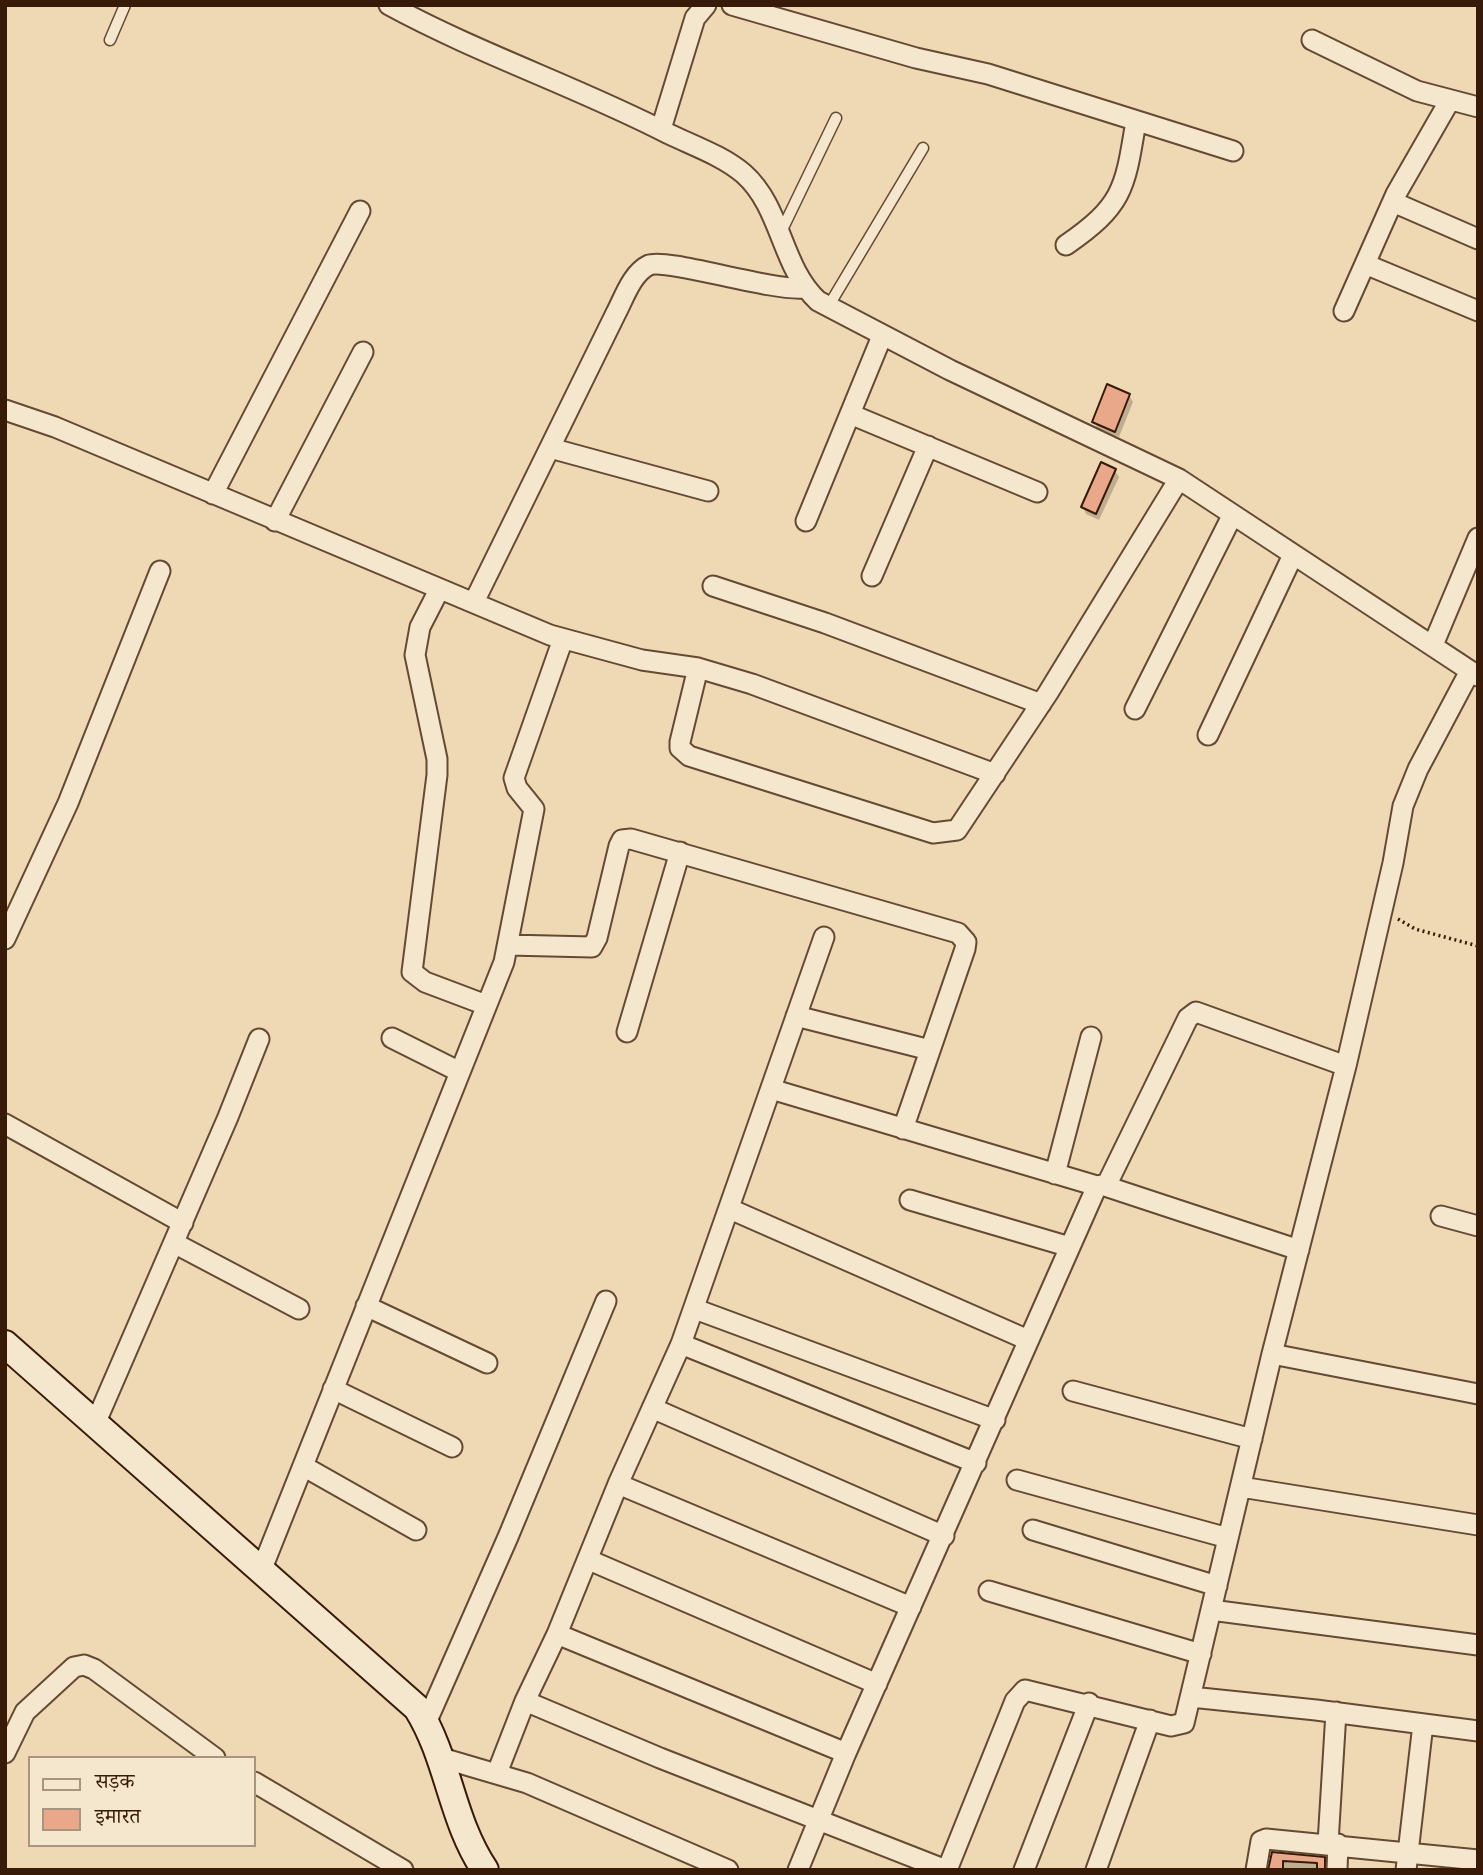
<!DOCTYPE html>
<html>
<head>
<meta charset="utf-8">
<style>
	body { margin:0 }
	#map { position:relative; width:1483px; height:1875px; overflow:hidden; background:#efd9b4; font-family:"Libre Caslon Text","Noto Serif Devanagari",serif }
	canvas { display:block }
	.frame { position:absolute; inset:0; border:7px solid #371b08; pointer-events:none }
	.legend { position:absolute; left:28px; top:1756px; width:228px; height:91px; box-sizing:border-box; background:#f5e6ce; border:2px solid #a9957f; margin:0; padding:9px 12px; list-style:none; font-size:21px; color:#371b08 }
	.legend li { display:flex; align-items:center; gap:14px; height:35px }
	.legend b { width:35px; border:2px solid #a9957f }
</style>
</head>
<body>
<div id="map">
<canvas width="1483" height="1875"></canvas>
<div class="frame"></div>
<ul class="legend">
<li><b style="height:9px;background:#f5e6ce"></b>सड़क</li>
<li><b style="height:19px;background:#e8a889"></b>इमारत</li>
</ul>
</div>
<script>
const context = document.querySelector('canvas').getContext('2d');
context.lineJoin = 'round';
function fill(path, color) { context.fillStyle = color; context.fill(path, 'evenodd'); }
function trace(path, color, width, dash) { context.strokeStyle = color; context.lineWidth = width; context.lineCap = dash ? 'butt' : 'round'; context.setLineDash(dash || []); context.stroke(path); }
const shadow = new Path2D(`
	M1129 395 1133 402 1119 437 1098 429 1094 422Z
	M1115 471 1119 477 1099 520 1086 514 1083 507Z
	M1273 1854 1324 1859 1330 1870H1270Z`);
const building = new Path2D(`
	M1107 384 1130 394 1115 432 1092 422Z
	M1101 462 1116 469 1096 514 1081 507Z
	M1272 1852 1325 1857V1870H1317V1863L1283 1861V1870H1268Z`);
const path = new Path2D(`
	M1398 919 1415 929 1478 946`);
const lane = new Path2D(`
	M110 40 125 5
	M780 234 836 118
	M828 307 923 148`);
const street = new Path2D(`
	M389 5C479 54 578 87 669 134 694 146 723 156 744 174 782 208 781 267 818 301L950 370 1179 479 1478 676
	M732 5 916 58 988 74 1233 151
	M1312 40 1417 91 1478 107
	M661 129 695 18 706 5
	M1393 202 1478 239
	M1066 245C1124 205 1125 188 1136 121
	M1365 264 1478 311
	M1344 311 1396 194 1450 100
	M5 410 55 427 550 635 642 660 698 668 752 684 995 774
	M850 414 1037 492
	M550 448 708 491
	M213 494 360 211
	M275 521 363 352
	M806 521 882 336
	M872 576 928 446
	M713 586 825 623 1041 704
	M439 590 420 627 415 655 437 759V775L412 972 425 982 486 1005
	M474 602 616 313C624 298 632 273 649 265 667 258 770 291 804 288
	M1433 645 1478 538
	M698 668 680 742V748L689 756 933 833 957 830 1048 693 1179 479
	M1135 709 1232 516
	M1208 735 1293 555
	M5 939 68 803 160 571
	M508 945 592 947 597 938 619 846 622 840 631 839 958 933 966 942 965 949 903 1129
	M796 1016 930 1050
	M627 1032 680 852
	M392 1038 460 1072
	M771 1089 1097 1186 1107 1184 1188 1018 1196 1012 1346 1066
	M5 1124 183 1223
	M1055 1174 1091 1037
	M1102 1185 1299 1250
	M910 1200 1070 1247
	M730 1209 1028 1340
	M1441 1216 1478 1226
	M174 1243 299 1309
	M366 1306 487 1363
	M695 1309 995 1420
	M681 1344 976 1463
	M1272 1354 1478 1394
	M333 1389 452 1447
	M1073 1391 1252 1439
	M652 1408 944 1536
	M95 1424 228 1117 259 1039
	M303 1466 416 1530
	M1017 1480 1228 1538
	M618 1484 911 1607
	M1241 1487 1478 1525
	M1033 1530 1217 1586
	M589 1560 877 1684
	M261 1571 504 962 534 809 517 788 514 778 563 639
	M989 1591 1201 1654
	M1211 1610 1478 1645
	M557 1634 846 1753
	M1191 1697 1316 1710 1478 1731
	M525 1701 660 1758 946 1870
	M426 1723 508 1537 606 1301
	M5 1753 25 1712 74 1667 84 1665 94 1669 215 1758
	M442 1758 527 1783 728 1870
	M497 1773 525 1701 557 1634 618 1484 681 1344 824 937
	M254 1782 403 1870
	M1328 1843 1336 1712
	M798 1870 846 1753 1097 1186
	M947 1870 1015 1701 1025 1690 1171 1726 1184 1723 1272 1354 1346 1066 1393 863 1403 806 1418 769 1470 671
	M1024 1870 1089 1703
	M1096 1870 1150 1720
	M1256 1870 1261 1841 1266 1839 1478 1860
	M1337 1870 1338 1844
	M1406 1870 1423 1724`);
const secondary = new Path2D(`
	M5 1344 417 1708C449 1759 451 1820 485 1870`);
fill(shadow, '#0003');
fill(building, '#e8a889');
trace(building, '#371b08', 2);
trace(lane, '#654a33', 13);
trace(street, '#654a33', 23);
trace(secondary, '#371b08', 30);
trace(path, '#371b08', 3.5, [2, 3.5]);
trace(lane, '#f5e6ce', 10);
trace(street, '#f5e6ce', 19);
trace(secondary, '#f5e6ce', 26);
</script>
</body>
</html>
